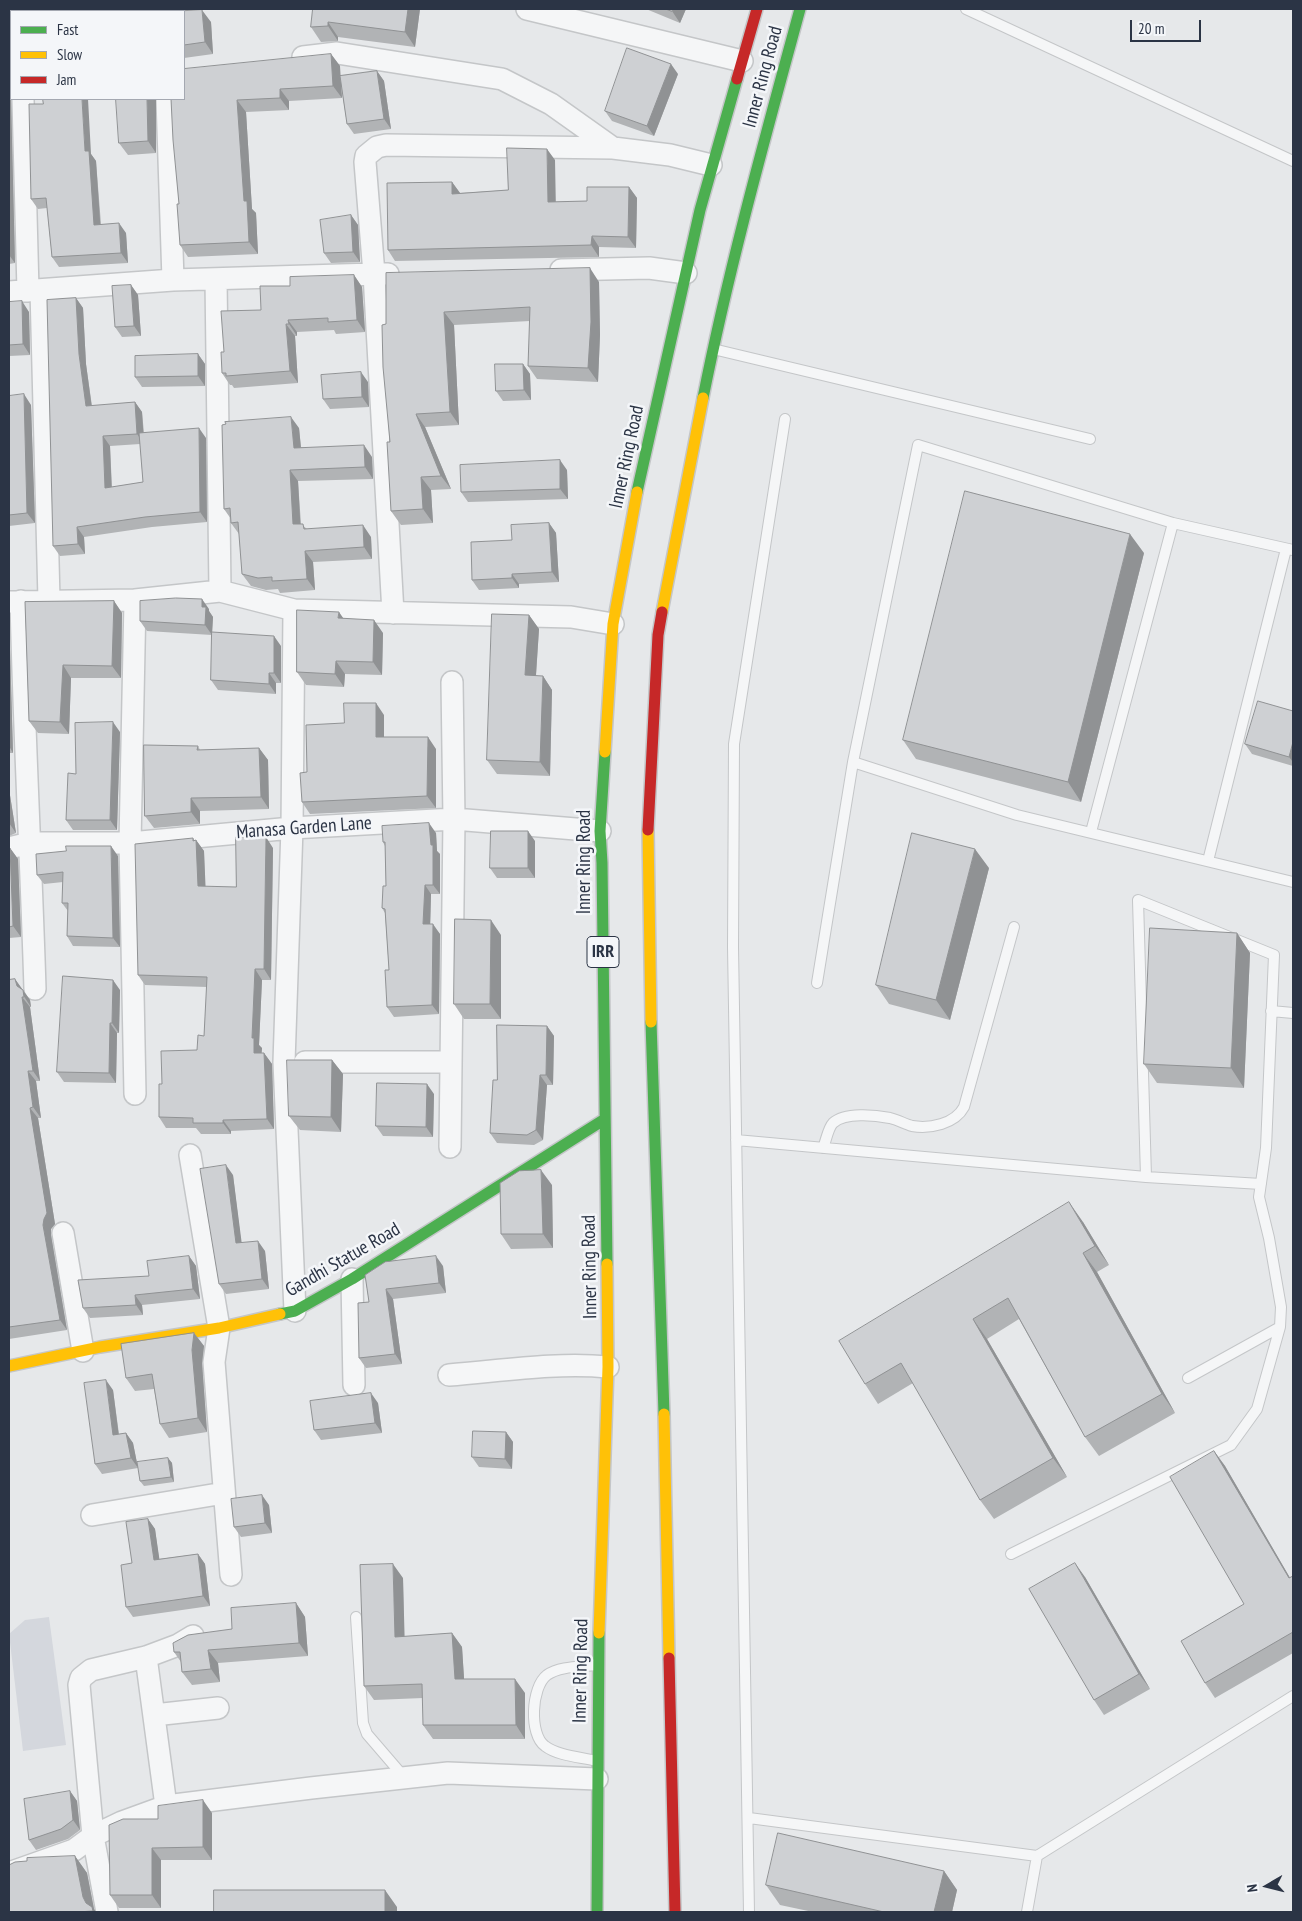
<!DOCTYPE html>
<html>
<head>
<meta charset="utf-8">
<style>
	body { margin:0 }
	#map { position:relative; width:1302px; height:1921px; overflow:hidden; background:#e6e8ea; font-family:"PT Sans Narrow",sans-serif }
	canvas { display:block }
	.frame { position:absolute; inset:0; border:10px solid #2b3445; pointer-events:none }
	.legend { position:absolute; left:10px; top:10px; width:175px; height:90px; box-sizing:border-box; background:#f4f6f9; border:1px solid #a4a8b1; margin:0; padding:6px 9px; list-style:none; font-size:15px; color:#2b3445 }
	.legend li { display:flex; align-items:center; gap:10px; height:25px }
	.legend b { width:25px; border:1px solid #a4a8b1 }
	.north { position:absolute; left:1242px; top:1861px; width:50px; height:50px; -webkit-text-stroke:4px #f4f6f9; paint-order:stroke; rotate:262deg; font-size:14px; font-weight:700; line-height:20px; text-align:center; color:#2b3445 }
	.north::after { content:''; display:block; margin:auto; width:18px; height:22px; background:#2b3445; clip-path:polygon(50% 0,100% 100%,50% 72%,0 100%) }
	.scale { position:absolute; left:1130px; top:20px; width:71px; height:22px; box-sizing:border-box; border:2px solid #2b3445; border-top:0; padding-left:6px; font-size:15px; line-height:18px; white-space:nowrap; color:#2b3445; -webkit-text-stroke:4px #f4f6f9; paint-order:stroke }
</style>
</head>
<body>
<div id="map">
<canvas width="1302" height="1921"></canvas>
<div class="frame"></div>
<ul class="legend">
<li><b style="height:6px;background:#4caf50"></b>Fast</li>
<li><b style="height:6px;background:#ffc107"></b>Slow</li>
<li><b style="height:6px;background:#c62828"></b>Jam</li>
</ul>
<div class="north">N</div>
<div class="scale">20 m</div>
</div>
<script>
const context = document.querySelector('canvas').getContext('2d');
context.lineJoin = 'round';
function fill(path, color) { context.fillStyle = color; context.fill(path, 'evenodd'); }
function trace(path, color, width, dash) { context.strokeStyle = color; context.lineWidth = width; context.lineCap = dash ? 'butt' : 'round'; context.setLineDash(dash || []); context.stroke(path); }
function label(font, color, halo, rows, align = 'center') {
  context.font = font + ' "PT Sans Narrow",sans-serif'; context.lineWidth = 5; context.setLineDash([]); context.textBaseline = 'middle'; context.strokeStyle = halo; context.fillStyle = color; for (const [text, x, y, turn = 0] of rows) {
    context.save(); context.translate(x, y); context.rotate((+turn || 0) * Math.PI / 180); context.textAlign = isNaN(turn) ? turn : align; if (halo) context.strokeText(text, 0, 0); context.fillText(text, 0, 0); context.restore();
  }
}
const built = new Path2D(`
	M49 1617 66 1745 23 1751 9 1634 25 1620Z`);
const lane = new Path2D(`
	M966 9 1293 161
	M713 349 1090 439
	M853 762 918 445 1173 523 1293 550
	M1091 832 1173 523
	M1208 861 1286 549
	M817 983 853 762 1017 815 1293 882
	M1271 1011 1293 1013
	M736 1140 1146 1177
	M823 1148C826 1141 828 1128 833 1123 845 1112 875 1115 890 1118 898 1120 905 1124 912 1126 930 1129 955 1124 964 1107L1014 927
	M1188 1378 1280 1327 1281 1307 1269 1238 1259 1197 1266 1148 1274 955 1138 900 1146 1177 1261 1184
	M1011 1554 1231 1445 1257 1409 1280 1327
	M356 1617 363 1723 367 1734 404 1777
	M596 1665C581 1667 560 1666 547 1675 531 1687 529 1735 545 1746 558 1756 581 1757 597 1761
	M749 1818 1037 1856 1027 1912
	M1037 1856 1293 1696
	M749 1912 733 947 734 744 785 419`);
const street = new Path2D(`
	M527 9 742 61
	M31 11V9
	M303 57 337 53 502 79 551 104 613 148 670 155 711 165
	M9 83 11 85
	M23 99 28 291
	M167 99 173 280
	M561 270 649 268 686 273
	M388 274H374L365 162 366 156 377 147 386 145 613 148
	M216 279 220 591
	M41 290 49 600
	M9 292 173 280 374 274 393 613
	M135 600 220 591 294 610 571 617 613 624
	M21 601C24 730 31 860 35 989
	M9 602 135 600 130 843 135 1094
	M294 610 292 828 284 1062 295 1311
	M9 848 30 843H130L292 828 454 819 600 831
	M305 1062H450
	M450 1147 454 819 452 682
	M190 1155 219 1328 214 1362 231 1575
	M63 1233 83 1351
	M352 1279 354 1385
	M449 1375C501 1371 556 1362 608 1367
	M92 1515 224 1493
	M146 1657 166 1806
	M154 1715 218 1708
	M9 1873 74 1850 93 1836 122 1822 166 1806 311 1788 448 1773 597 1779
	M107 1912 93 1836 79 1685 81 1678 91 1670 146 1657 178 1645 193 1636`);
const fast = new Path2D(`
	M703 398C729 267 765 138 800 9
	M637 492 700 210 737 79
	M605 752 600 831 602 863 607 1264
	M651 1022 664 1414
	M280 1314 295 1311 352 1279 605 1119
	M597 1912 599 1633`);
const slow = new Path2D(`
	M662 612 703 398
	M605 752 613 624 637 492
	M648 830 651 1022
	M9 1366 100 1347 219 1328 280 1314
	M664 1414 669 1658
	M599 1633 608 1367 607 1264`);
const jam = new Path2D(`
	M737 79 757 9
	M648 830 658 635 662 612
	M669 1658 675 1912`);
const wall = new Path2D(`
	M313 9H420L415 47 338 37V41L321 42 311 27Z
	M646 9H686L680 23Z
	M184 11 211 22 213 54 184 58Z
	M331 54 340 66V76L377 71 384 81 391 129 354 134 347 124 340 79 342 98 289 101V110L246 112 252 209 256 213 258 254 188 257 180 245 179 204 171 99Z
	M678 74 654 136 612 121 605 111Z
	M9 96 11 99 15 263 9 264Z
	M156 99V153L128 155 119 143Z
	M91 154 96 161 101 224 126 233 128 263 59 267 52 257 47 208 38 209 31 199Z
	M555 160V202L587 201 629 187 637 198 636 248 599 247V257L395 261 388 250 452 182 460 193 508 190Z
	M351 215 358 225 360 262 331 263 324 253Z
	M386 273 599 282 600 335 598 382 537 379 528 366 530 321 454 325 459 425 425 427 451 489 431 490 433 523 401 525 391 511 386 324Z
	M354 275 362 287 365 332 336 334 334 330 297 332V336H295L298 383 234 388 232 385H230L222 373 224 352 261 310 290 286Z
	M131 285 138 295 141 336 122 337 115 327Z
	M76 298 83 308 86 364 92 406 135 402 142 412 144 433 206 438 207 522 152 527 84 537 85 554 60 556 53 546ZM140 444 143 482 112 487 110 446Z
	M9 302 29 312 30 355 9 356Z
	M198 354 205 364V386L142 387 135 377Z
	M523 364 530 374 531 400 503 401 496 391Z
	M368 382 369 407 330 409 323 399Z
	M9 396 31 405 35 523 9 526Z
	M299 428 301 447 372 457 373 479 298 481 301 524 307 529 371 537 372 559 313 562 315 590 280 593 278 589 266 590 251 586 242 574 239 534 231 523V519L224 509Z
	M567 470 568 499 468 502 461 492Z
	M549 523 556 533 559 582 519 584V588L479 590 472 580 512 540Z
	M1144 553 1081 802 916 759 903 740Z
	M114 601 122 613 121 678H71L69 734 38 733 29 721 25 602Z
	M209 609V611L213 617 212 632 281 646V683H276V694L218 690 211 680 212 635 147 631 140 621Z
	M9 614 13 753H9Z
	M529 615 539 629 536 676H543L552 690 550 776 497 774 487 760Z
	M343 618 383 633 382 675 345 674 344 687 306 685 297 672Z
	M1293 711V766L1252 754 1245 744Z
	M384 715V737L436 749V808L310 814 302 802 307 772 344 723Z
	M120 732 117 830H73L66 820 76 774Z
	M198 746 200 750 259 748 268 760 269 809 200 811V824L154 828 145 816Z
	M9 789 16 833 9 836Z
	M436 833 437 851 440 854V894H431L430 924 440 934 439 1014 394 1017 387 1007 389 970 385 913 382 908 386 886 385 846 383 842Z
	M194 840H196L204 851 205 887H236L273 848 271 980H262L259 1045 262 1048 261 1053H264L272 1064 274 1129 231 1131V1134H201L196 1128H166L159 1117 162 1084 197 1050 204 1036 207 987 145 985 138 975Z
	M535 841V878H497L490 868Z
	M9 848H10L18 859 21 937 9 938Z
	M118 856 120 947 73 946 67 936 68 911 62 903 63 882 44 884 37 875Z
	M989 868 950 1020 889 1004 876 985Z
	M1237 933 1250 953 1244 1088 1157 1083 1144 1064Z
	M501 935V1019H464L454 1004Z
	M15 979 30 1000 31 1007H30L40 1081H36L41 1118H38L55 1224 51 1229V1235L67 1330 9 1339V980Z
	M120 990 119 1033H117L116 1083 64 1082 57 1072Z
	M547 1026 554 1036 553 1085H547L543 1140 534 1145 497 1143 490 1133 497 1080Z
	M332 1060 343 1074 341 1132 300 1130 289 1116Z
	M434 1094 433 1137 383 1136 376 1126Z
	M233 1175 241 1242 265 1251 269 1289 226 1294 219 1284Z
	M552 1185 553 1248 511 1249 501 1234Z
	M1083 1222 1109 1265 1097 1272 1175 1413 1099 1456 1085 1437 1019 1319 987 1339 1067 1477 994 1519 980 1500 913 1383 878 1404 865 1384Z
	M189 1256 196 1266 200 1299 142 1305 143 1315 90 1318 83 1308Z
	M443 1266 446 1293 393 1299 402 1364 366 1368 359 1358 369 1302 365 1275Z
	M194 1333 204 1346 202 1363 207 1432 169 1438 160 1424 154 1389 135 1391 126 1378Z
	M113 1390 119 1434 126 1433 133 1443 138 1468 102 1474 95 1464Z
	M378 1403 382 1433 321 1440 314 1430Z
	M506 1432 513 1442 512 1469 479 1467 472 1457Z
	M1214 1451 1225 1466 1290 1578 1293 1576V1653L1215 1698 1205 1683 1244 1604Z
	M168 1458 172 1463 174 1482 144 1486 140 1481Z
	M269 1505 272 1533 241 1537 234 1527Z
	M148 1519 155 1529 159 1559 198 1554 205 1564 210 1606 133 1617 126 1607 132 1563Z
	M1085 1577 1150 1689 1104 1715 1094 1700Z
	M403 1578 404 1637 452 1633 462 1647 464 1679 525 1693V1739H433L423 1725V1698L374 1700 364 1686Z
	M296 1603 305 1617 308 1656 218 1663 220 1682 192 1685 182 1672 181 1662 174 1652Z
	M70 1791 77 1801 80 1830 68 1839 36 1850 29 1840Z
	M212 1813V1860H161V1908H119L110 1895 158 1819Z
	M75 1856 87 1873 94 1909 96 1912H9Z
	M944 1871 957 1890 952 1912H813L780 1905 766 1885Z`);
const shadedWall = new Path2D(`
	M77 9H84V11H77Z
	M408 9H420L415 47 405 32Z
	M673 9H686L680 23 672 11Z
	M202 10 211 22 213 54 205 42Z
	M328 22 338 37V41L328 26Z
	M331 54 340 66 342 98 333 86Z
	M671 64 678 74 654 136 647 126Z
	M377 71 384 81 391 129 384 119Z
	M280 89 289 101V110L280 98Z
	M9 96 11 99 15 263 9 255Z
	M82 99H88L91 154 96 161 101 235 94 225 85 151Z
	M147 99H156V153L148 141Z
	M237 100 246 112 252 209 256 213 258 254 249 242 244 201Z
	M547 149 555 160 556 213 548 202Z
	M452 182 460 193V205L452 194Z
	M629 187 637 198 636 248 628 237Z
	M351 215 358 225 360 262 353 252Z
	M119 223 126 233 128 263 121 253Z
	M592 236 599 247V257L591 245Z
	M590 268 599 282 600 335 598 382 588 368Z
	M354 275 362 287 365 332 357 320Z
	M131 285 138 295 141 336 134 326Z
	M76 298 83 308 86 364 93 416 86 406 79 354Z
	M22 301 29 312 30 355 23 344Z
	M444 312 454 325 459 425 450 412Z
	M288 320 297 332V336L289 324Z
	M286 324 295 336 298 383 290 371Z
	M198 354 205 364V386L198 376Z
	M523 364 530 374 531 400 524 390Z
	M361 372 368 382 369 407 362 397Z
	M24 394 31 405 35 523 27 513Z
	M135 402 142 412 144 444 137 434Z
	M416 414 425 427 451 489 441 476Z
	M291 417 299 428 302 459 294 448Z
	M199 428 206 438 207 522 200 512Z
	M103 436 110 446 112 498 105 488Z
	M364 445 372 457 373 479 365 467Z
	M560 460 567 470 568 499 560 489Z
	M290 470 298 481 301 536 293 524Z
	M421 477 431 490 433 523 423 509Z
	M549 523 556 533 559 582 552 572Z
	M363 525 371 537 372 559 364 547Z
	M77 527 84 537 85 554 78 544Z
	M1130 534 1144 553 1081 802 1068 782Z
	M305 551 313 562 315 590 307 579Z
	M512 574 519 584V588L512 578Z
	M202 599 209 609V611L213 617 212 635 205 625 202 607Z
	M114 601 122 613 121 678 112 666Z
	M339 612 348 625 338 618Z
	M9 614 13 753 9 746Z
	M529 615 539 629 535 689 525 675Z
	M374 620 383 633 382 675 373 662Z
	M274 636 281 646V683L274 673Z
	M336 661 345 674 344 687 335 674Z
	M63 665 71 678 69 734 60 722Z
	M269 673 276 683V694L269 684Z
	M543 676 552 690 550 776 540 762Z
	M376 703 384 715V749L376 737Z
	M113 722 120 732 117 830 110 820Z
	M428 737 436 749V808L427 796Z
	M1293 742V762L1289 757Z
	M259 748 268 760 269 809 261 797Z
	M9 789 16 833 9 823Z
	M191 798 200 811V824L191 812Z
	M429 823 436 833 437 851 440 854V894L433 885Z
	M528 831 535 841V878L528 868Z
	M266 837 273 848 271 980 264 969Z
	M193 838 196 843V840L204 851 206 897 198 886Z
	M111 846 118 856 120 947 113 938Z
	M10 848 18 859 21 937 13 926Z
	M975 849 989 868 950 1020 936 1000Z
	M425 885 431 894 430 934 423 924Z
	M491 920 501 935V1019L490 1004Z
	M433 924 440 934 439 1014 432 1005Z
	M1237 933 1250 953 1244 1088 1231 1068Z
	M255 969 262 980 259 1045 262 1048 261 1063 254 1053 252 1038Z
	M15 979 30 1000 31 1007 17 986Z
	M113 980 120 990 119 1033 112 1023Z
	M22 997 30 1007 40 1081 33 1071Z
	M110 1023 117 1033 116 1083 109 1073Z
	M547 1026 554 1036 553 1085 546 1075Z
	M264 1053 272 1064 274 1129 267 1119Z
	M332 1060 343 1074 341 1132 331 1117Z
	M28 1071 36 1081 41 1118 33 1107Z
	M540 1075 547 1085 543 1140 536 1130Z
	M427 1084 434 1094 433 1137 426 1127Z
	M30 1108 38 1118 55 1224 51 1229V1235L67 1330 60 1320 43 1225Z
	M223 1120 231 1131V1134L223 1123Z
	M226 1165 233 1175 243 1253 236 1243Z
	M541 1170 552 1185 553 1248 543 1234Z
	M1069 1202 1083 1222 1109 1265 1095 1246Z
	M258 1241 265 1251 269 1289 262 1279Z
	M1083 1253 1097 1272 1175 1413 1162 1394Z
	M189 1256 196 1266 200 1299 193 1289Z
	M436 1256 443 1266 446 1293 439 1283Z
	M386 1289 393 1299 402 1364 395 1354Z
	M135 1295 142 1305 143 1315 136 1305Z
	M973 1319 987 1339 1067 1477 1053 1458Z
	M194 1333 204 1346 202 1363 207 1432 198 1418 192 1350Z
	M106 1380 113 1390 120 1445 113 1435Z
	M371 1393 378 1403 382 1433 375 1423Z
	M506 1432 513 1442 512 1469 505 1459Z
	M126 1433 133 1443 138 1468 131 1458Z
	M1214 1451 1225 1466 1293 1583 1289 1578Z
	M168 1458 172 1463 174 1482 171 1477Z
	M262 1495 269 1505 272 1533 265 1523Z
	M148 1519 155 1529 161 1570 154 1560Z
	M198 1554 205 1564 210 1606 203 1596Z
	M1075 1563 1085 1577 1150 1689 1139 1674Z
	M393 1564 403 1578 405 1652 395 1637Z
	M296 1603 305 1617 308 1656 299 1643Z
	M452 1633 462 1647 465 1693 455 1679Z
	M208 1650 218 1663 220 1682 211 1669Z
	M515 1679 525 1693V1739L516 1725Z
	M70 1791 77 1801 80 1830 73 1820Z
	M203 1800 212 1813V1860L203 1847Z
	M152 1848 161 1860V1908L152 1895Z
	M75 1856 87 1873 94 1909 96 1912H94L86 1903 83 1897Z
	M944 1871 957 1890 952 1912H934Z
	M385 1890 397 1907V1912H385Z`);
const building = new Path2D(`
	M49 9H77V11H49Z
	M313 9H408L405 32 328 22V26L311 27Z
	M666 9H673L672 11Z
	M202 10 205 42 184 45V11H179Z
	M627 48 671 64 647 126 605 111Z
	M331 54 333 86 280 89V98L237 100 244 201H247L249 242 180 245 177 204H179L173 140 171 99H184V69Z
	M377 71 384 119 347 124 340 76Z
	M43 99H82L85 151H89L94 225 119 223 121 253 52 257 46 198 31 199 29 104H43Z
	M116 99H147L148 141 119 143Z
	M507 148 547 149 548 202 587 201V187H629L628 237 592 236 591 245 388 250 387 183 452 182V194L508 190Z
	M351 215 353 252 324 253 320 220Z
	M590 268 591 322 588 368 528 366 530 307 444 312 450 412 416 414 441 476 421 477 423 509 391 511 387 442H390L383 367 382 325 386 324V273Z
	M354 275 357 320 328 322V318L288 320 289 324H286L290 371 226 376V373H222L221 352H224L221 311 261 310 260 286H290V277Z
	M131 285 134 326 115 327 112 286Z
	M76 298 79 354 86 406 135 402 137 434 103 436 105 488 143 482 139 433 199 428 200 512 145 517 77 527 78 544 53 546 47 300Z
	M22 301 23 344 9 345V302Z
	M198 354V376L135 377V356Z
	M495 364H523L524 390 496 391Z
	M361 372 362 397 323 399 321 375Z
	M24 394 27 513 9 515V396Z
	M291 417 294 448 364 445 365 467 290 470 293 524H303L304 529 363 525 364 547 305 551 307 579 272 581V577L258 578 242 574 238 522 231 523 230 508 224 509 222 425 226 424 225 422Z
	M560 460V489L461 492 460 465Z
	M965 491 1130 534 1068 782 903 740Z
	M549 523 552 572 512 574V578L472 580 471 542 512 540 511 525Z
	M176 598 202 599V607H206L205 625 140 621V601Z
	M114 601 112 666 63 665 60 722 29 721 25 602Z
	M297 610 339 612 338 618 374 620 373 662 336 661 335 674 297 672Z
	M492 614 529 615 525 675 543 676 540 762 487 760Z
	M212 632 274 636V673H269V684L211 680Z
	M1258 701 1293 711V742L1289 757 1245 744Z
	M344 703H376V737H428L427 796 302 802 300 773 307 772 306 725 344 723Z
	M113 722 110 820H66L68 773 76 774 75 723Z
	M144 745 198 746 197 750 259 748 261 797 191 798V812L145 816Z
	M429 823 431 845H433V885H425L423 924H433L432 1005 387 1007 385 970H389L385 909 382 908 383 886H386L385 842H383L382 826Z
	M491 831H528V868H490Z
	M912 833 975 849 936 1000 876 985Z
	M236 837H266L264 969H255L252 1038H254V1053H264L267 1119 223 1120V1123H193V1118L159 1117V1084H162L161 1051 197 1050 198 1035 204 1036 207 977 138 975 135 844 193 838V841L196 840 198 886 236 887Z
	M66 846H111L113 938 67 936 68 903H62L63 872 37 875 36 854 66 851Z
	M9 848H10L13 926 9 927Z
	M455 919 491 920 490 1004H454Z
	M1150 928 1237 933 1231 1068 1144 1064Z
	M63 976 113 980 112 1023H110L109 1073 57 1072Z
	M15 979 17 986 23 990 24 997H22L33 1071H28L33 1107 30 1108 47 1213 44 1219 43 1225 60 1320 9 1327V980Z
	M497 1025 547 1026 546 1075H540L536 1130 527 1135 490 1133 493 1080H497Z
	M287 1060H332L331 1117 289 1116Z
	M377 1083 427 1084 426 1127 376 1126Z
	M226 1165 236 1243 258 1241 262 1279 219 1284 200 1169Z
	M541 1170 543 1234H501L500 1183 519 1171Z
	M1069 1202 1095 1246 1083 1253 1162 1394 1085 1437 1008 1298 973 1319 1053 1458 980 1500 901 1363 865 1384 839 1341Z
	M189 1256 193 1289 135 1295 136 1305 83 1308 78 1280 149 1276 147 1261Z
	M436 1256 439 1283 386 1289 395 1354 359 1358 358 1303 369 1302 365 1275 385 1262Z
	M194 1333 192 1350 198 1418 160 1424 152 1374 126 1378 121 1344Z
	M106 1380 113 1435 126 1433 131 1458 95 1464 84 1383Z
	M371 1393 375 1423 314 1430 310 1401Z
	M473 1431 506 1432 505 1459 472 1457Z
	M1214 1451 1289 1578 1293 1576V1632L1205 1683 1181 1641 1244 1604 1170 1477Z
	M168 1458 171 1477 140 1481 137 1462Z
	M262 1495 265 1523 234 1527 231 1499Z
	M148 1519 154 1560 198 1554 203 1596 126 1607 121 1565 132 1563 126 1522Z
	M1075 1563 1139 1674 1094 1700 1029 1589Z
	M393 1564 395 1637 452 1633 455 1679H515L516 1725H423L422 1684 364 1686 360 1565Z
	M296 1603 299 1643 208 1650 211 1669 182 1672 180 1652H174L173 1643 188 1635 232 1629 231 1608Z
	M70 1791 73 1820 61 1829 29 1840 24 1799Z
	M203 1800V1847L152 1848V1895H110L109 1825 123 1819H158V1806Z
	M778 1833 944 1871 934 1912H884L766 1885Z
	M75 1856 83 1897 86 1903 92 1907 93 1911 77 1912H9V1865L15 1862 27 1861V1858Z
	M214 1890H385V1912H214Z`);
const shields = [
	[603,952,32]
];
const shieldNames = [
	["IRR",603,952]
];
const streetNames = [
	["Inner Ring Road",763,77,-75],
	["Inner Ring Road",627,457,-78],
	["Manasa Garden Lane",304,828,-4],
	["Inner Ring Road",585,862,-90],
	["Gandhi Statue Road",343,1260,-30],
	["Inner Ring Road",590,1267,-91],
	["Inner Ring Road",581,1671,-89]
];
fill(built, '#d4d7dd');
trace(lane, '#c4c6c8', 12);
trace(street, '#c4c6c8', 24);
trace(fast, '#c4c6c8', 14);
trace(slow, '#c4c6c8', 14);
trace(jam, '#c4c6c8', 14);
trace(lane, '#f5f6f7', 10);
trace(street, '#f5f6f7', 21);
trace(fast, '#4caf50', 11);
trace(slow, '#ffc107', 11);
trace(jam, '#c62828', 11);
fill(wall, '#b1b3b5');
fill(shadedWall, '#909294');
fill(building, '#ced0d3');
trace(building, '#909294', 1);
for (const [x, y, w] of shields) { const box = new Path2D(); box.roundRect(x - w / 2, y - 15.5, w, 31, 4); context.fillStyle = '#f4f6f9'; context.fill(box); trace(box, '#2b3445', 1); }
label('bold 18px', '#2b3445', null, shieldNames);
label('19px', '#2b3445', '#f4f6f9', streetNames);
</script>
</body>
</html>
